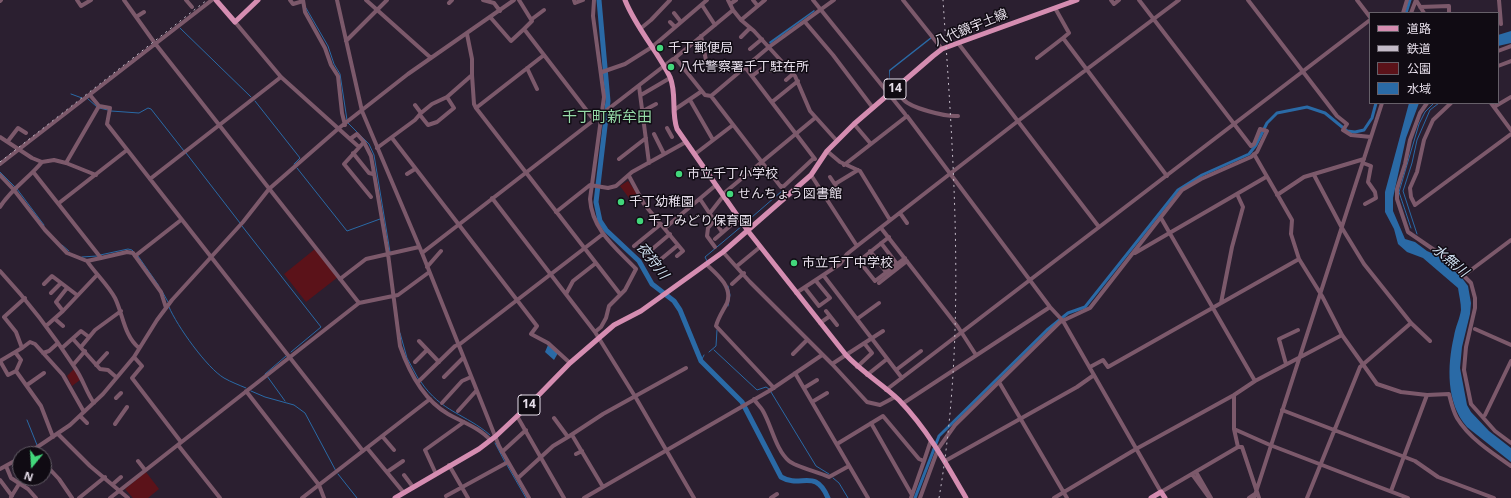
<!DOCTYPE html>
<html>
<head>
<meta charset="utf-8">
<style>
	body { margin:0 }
	#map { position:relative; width:1511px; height:498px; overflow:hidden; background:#2b1f30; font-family:"Noto Sans","Noto Sans JP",sans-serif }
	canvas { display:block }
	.legend { position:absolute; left:1369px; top:12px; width:130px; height:92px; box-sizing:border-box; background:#100b13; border:1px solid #666069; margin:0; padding:5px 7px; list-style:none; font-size:12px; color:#e7dfeb }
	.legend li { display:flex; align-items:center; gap:8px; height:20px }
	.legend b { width:20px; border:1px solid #666069 }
	.north { position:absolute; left:12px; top:446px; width:40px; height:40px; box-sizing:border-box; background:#100b13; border:1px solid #666069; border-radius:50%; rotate:198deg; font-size:11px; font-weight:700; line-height:16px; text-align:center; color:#e7dfeb }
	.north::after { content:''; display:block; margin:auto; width:14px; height:18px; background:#42d77b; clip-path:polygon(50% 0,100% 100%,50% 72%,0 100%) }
</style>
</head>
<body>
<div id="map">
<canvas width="1511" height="498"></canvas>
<ul class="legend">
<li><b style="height:5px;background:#d58db1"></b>道路</li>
<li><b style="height:5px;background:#c4bbc8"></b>鉄道</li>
<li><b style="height:11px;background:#5b1219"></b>公園</li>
<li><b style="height:11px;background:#2a6aa6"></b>水域</li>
</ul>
<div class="north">N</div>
</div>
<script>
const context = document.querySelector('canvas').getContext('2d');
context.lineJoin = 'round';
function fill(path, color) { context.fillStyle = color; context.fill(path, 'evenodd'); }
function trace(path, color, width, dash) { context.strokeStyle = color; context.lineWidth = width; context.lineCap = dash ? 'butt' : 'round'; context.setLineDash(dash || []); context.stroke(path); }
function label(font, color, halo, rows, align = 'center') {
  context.font = font + ' "Noto Sans","Noto Sans JP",sans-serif'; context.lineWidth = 3; context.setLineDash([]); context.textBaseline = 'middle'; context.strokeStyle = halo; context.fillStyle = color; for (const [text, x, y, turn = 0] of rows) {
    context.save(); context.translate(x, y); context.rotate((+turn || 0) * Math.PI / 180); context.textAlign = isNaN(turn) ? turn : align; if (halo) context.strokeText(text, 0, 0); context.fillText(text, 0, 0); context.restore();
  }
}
const green = new Path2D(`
	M628 181 638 195 632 199 629 198 620 186Z
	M315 249 338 277 306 302 284 274Z
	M75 368 80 380 72 386 67 376Z
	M146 472 159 489 148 498H133L125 489Z`);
const water = new Path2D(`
	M814 10 815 11 770 44 769 42Z
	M1511 31V43L1498 46V35Z
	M931 37 932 38 890 71 889 83V70Z
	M1409 103H1419L1406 138 1393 198V211L1405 239 1415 242 1427 251 1438 256 1462 278 1468 286 1471 303 1470 314 1462 347 1460 368 1467 405 1471 412 1489 431 1511 448V462L1467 427C1446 403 1447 366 1454 336 1455 328 1460 318 1461 310 1461 303 1459 295 1458 288L1423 258 1407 252 1398 244 1394 229 1385 212V192Z
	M548 345 558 353 554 360 545 352Z`);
const stream = new Path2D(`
	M306 8 328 46 334 64 340 74 347 120
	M180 28 251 97
	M71 94 82 98
	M87 98 97 107
	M255 101 300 158 294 164
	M99 108 108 110
	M111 111 139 113 148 108 151 109 184 151
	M348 123 369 144 374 155 390 252
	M186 153 240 223
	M297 168 347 231 380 219
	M0 172 15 187
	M17 189 44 225
	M744 224 782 191
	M242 226 321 327 291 352
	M1411 228 1399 192 1419 124 1425 112 1434 103
	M1417 234 1403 191 1412 163 1417 140 1430 110 1439 103
	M62 245 69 251
	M100 255 128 249 132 250 136 254
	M138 256 159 286
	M82 257 97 256
	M707 261 705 257 742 226
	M162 291 168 302
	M728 306 730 295 728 286
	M169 307C177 326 207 368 224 378 231 382 239 385 246 388
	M400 333 407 358 419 380
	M714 350 757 390 766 387 769 389
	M709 352 716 346 717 330
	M701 361 704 355
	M265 374 286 356
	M267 376 285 401
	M421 382C441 412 466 414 490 435
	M251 391 265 397 294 405 305 413 336 471
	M771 392 816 466 829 474
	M27 420 37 445
	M495 443 505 462
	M34 451 36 454
	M507 465 526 498
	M338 474 357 498
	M833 478 839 483 848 498`);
const canal = new Path2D(`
	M1406 13 1410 0
	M915 498 939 436 1047 330 1068 313 1085 307 1178 190 1202 175 1249 154 1256 145 1267 123 1277 113 1307 107 1325 113 1347 131 1355 132 1364 130 1372 118 1376 103`);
const river = new Path2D(`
	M599 0 608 101 596 202 600 221 606 230 639 261 652 284 674 301 680 310 701 361 742 402 781 477C801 489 815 467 828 498`);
const minor = new Path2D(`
	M77 0 81 6 91 0
	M124 0 154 42 359 303
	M186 0 192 7
	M290 0 293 4 303 1
	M303 0 305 12 325 48 331 65 338 76 342 113 345 125
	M337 0 362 111 422 253 499 446 529 498
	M366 0 431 58
	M483 0 494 3 500 11
	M519 0 532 21 524 29 594 120
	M574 0 575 3 583 0
	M594 0 593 16 604 97 590 199C592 230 616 248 636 269L625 290 609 306 606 318 601 327 595 332 636 398 694 498
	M728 0 733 10 741 20 754 31 795 76 810 111 837 141
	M753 0 757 5
	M813 0 905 114
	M903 0 942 49
	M1111 0 1114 4 1119 0
	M1248 0 1337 116 1347 124 1343 130 1351 135 1371 137
	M1357 0 1370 17
	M1416 0 1424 13
	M1499 0 1501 24
	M0 1 1 0
	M449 3 452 0
	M730 4 736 0
	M702 5 715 25
	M1420 7 1449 6V13
	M1055 8 1069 33 1063 38 1167 176
	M674 13 681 22
	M1403 13 1407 0
	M1411 13 1416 0
	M136 17 144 12
	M491 18 511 41 524 29
	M532 19 544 10
	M741 20 765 0
	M235 22 281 77 350 139 357 134 364 142 371 156 388 254 400 346C409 372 424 400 448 414 462 422 480 428 490 440
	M670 22 675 27
	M805 22 833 55 873 108
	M640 29 651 20 670 0
	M701 36 707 65
	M741 37 750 28
	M346 41 387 0
	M958 43 1099 227
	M750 49 762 39
	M1498 51 1511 46
	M675 58 733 10
	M1037 58 1063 38
	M1498 66 1511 61
	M745 67 815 159
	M527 68 537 89
	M771 71 782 62
	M602 72 625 64 652 47 707 0
	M472 75 474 104 476 108 620 294
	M752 76 764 67
	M786 80 793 74
	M639 86 649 163
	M896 87C899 91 900 95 903 99 910 108 946 117 958 116
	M90 95 99 106 110 108 107 124 363 451
	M641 95 670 78
	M711 96 781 187 784 186 814 158
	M690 100 713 140
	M772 102 798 81
	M1427 103 1420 113 1410 140 1405 164 1397 189V199L1408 232 1446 258 1471 283 1475 298V308L1466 347 1464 370 1471 404 1495 431 1511 443
	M1451 103 1433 120 1424 140 1417 172 1410 188 1411 197 1415 205 1511 134
	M1491 103 1511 130
	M415 105 421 113
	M1494 107 1511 97
	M476 108 544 55
	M674 110 702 91
	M643 111 656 104
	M420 115 428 125 437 122 454 108 447 97
	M854 124 871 144
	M667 128 672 137
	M654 134 664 154
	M0 137 32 158 42 162 54 160 66 163 96 175
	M392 138 537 326 531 334 548 343 570 363
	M350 139 359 147
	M8 141 18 128 26 133
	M364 142 344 164 371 197
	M377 148 415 120 421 113 432 104 447 97 472 75V59L467 34
	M827 151 840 162 860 171 890 220
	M353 153 369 173 373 174
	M695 154 733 125
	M1254 154 1292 220 1291 234 1299 259 1322 296 1342 335 1377 384 1401 392 1427 395 1449 394C1451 402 1453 411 1457 418 1469 438 1492 453 1511 466
	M619 159 646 138
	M66 163 99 106
	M1363 163 1371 166 1368 182 1375 192 1376 198 1365 204
	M0 164 212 0
	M844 165 907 116 1050 307 1063 321 1161 492 1238 447H1242L1259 498
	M407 174 415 169
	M0 175 14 190 45 230 67 253 87 261 101 258 34 173
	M811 175 857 246
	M1314 175 1342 228 1364 264 1411 323 1430 341
	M629 176 644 204 683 251 677 256
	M830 177 838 189
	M150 179 281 77
	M835 184 858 170
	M723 194 815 118
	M1277 195 1304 177 1364 159
	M492 198 595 332
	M700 199 722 232
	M59 203 127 150
	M0 207C11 189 29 178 42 162
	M556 212 590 185 608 188 616 186 632 172 686 142
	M710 213 724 195
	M900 213 907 223
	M1161 218 1255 381 1342 335
	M714 221 708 228 707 236 715 247
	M665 228 716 185
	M881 228 958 327 976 355
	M889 237 859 261 875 281 905 258
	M715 239 730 226
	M881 243 897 264
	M634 246 661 224
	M870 251 886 272
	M723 252 750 282 832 364 867 402 880 405 895 397
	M422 253 673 59 677 60 705 95 711 96 769 47 834 0
	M1135 253 1266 177
	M135 256 181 220
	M644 256 670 234
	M101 258 127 252 133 253 161 292 166 308
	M87 261C95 273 108 285 115 298 123 314 124 336 139 348
	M706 264C717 274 733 287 727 303 723 311 718 318 716 326L774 388
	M654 265 678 245
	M737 266 760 247
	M427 267 441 251
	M0 271C28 301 53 334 75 368 83 379 86 392 94 403
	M1467 273 1511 240
	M824 276 902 378
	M340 279 366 259 419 247
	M879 283 907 261
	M44 284 52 276 77 295
	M732 284 744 273
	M805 288 819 306 830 298 816 281
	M51 293 61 283
	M796 293 840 264 847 254 857 246 1018 121 1179 0
	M566 294 573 281 596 263
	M1221 303 1232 247 1243 207 1237 194
	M63 311 56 302 67 288
	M826 311 837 325
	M55 319 63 326
	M857 319 879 303
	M820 323 830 316
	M46 326 63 311 97 275
	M1475 329 1511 345
	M73 339 100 369 108 370 116 377
	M419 341 439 362
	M81 347 95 330 121 311
	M22 348 30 342 35 344 63 375 84 412
	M62 348 81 331 89 337
	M15 352 21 360 16 371 41 406 53 437
	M43 353 49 351 58 343
	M793 354 807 340
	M134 357 142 366 132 378 181 442
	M0 361 22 348 16 332 4 317 25 298
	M0 361 8 375 16 371
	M415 362 427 350
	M832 364 883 331
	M1286 364 1279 339 1298 330
	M73 365 85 351
	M96 365 107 353
	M857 367 872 353 864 343
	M1090 367 1103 360 1108 367 1299 259
	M896 370 921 351
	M795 373 868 498
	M867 375 887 359
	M444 377 463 358
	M418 382 455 346 460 344 603 234
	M999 382 1067 498
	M27 385 44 373
	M804 388 817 380
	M886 390 1370 20
	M246 391 319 485 324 498
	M1234 395V429L1238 447
	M116 398 121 393
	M754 399C756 403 761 407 763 411 772 427 776 450 789 461 796 467 819 472 829 477L849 466
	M812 402 827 393
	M442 403 462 381 471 377
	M902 404 1050 307
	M1282 410 1415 461 1438 477 1494 498
	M458 411 476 391
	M1485 415 1511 361
	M80 416 87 423
	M517 416 564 498
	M554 418 568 437 603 414 686 368
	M871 423 912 495
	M115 424 127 407
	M1234 429 1270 445 1408 498
	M58 434 90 466 128 498
	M572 435 603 487
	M382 436 394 450
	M837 444 883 416 919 459 924 461 931 440
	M178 445 220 498
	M367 448 404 493
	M502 452 526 430
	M27 454 70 425 103 394 134 357 157 320 172 300 243 222 269 189 339 128 408 74 514 0
	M576 454 582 451
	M138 461 145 470
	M945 461 1077 387 1094 375
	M44 463 59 479 72 498
	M449 465 468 498
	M6 466 11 478 28 489 36 498
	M0 469 20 458
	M387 472 403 461
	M1196 472 1211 498
	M436 474 425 450 464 422
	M1192 474 1208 496
	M404 475 413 487
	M518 478 553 446 568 437
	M0 480 12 496
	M113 484 121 477
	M1391 491 1427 395
	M446 496 508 462
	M11 497 19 484
	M79 498 105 477
	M110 498 359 303 398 295 428 273
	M302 498 430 399
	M584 498 769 391 822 355
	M771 498 777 494
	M911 498 924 461
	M920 498 938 449 955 425 1060 322 1090 308 1182 190 1201 179 1251 157 1257 152 1267 131 1260 129 1254 144 1251 146 1139 0
	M1054 498 1136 449 1234 395 1255 381
	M1249 498 1255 494
	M1254 498 1382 103
	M1307 498 1360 367 1411 323`);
const major = new Path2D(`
	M216 0 235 22 258 0
	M625 0C636 28 657 50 670 77 677 94 671 112 677 129L748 231 846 355C862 372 882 384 899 400 927 429 946 463 966 498
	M395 498 479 449 496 436 529 405 570 363 614 325 641 311 723 252 811 175 827 151 854 124 933 56 942 49 958 43 1077 0
	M1151 498 1161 492 1165 498`);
const rail = new Path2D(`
	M0 162 207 0
	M939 498C967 334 954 165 943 0`);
const markers = [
	[660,48,4,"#42d77b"],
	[671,67,4,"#42d77b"],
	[679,174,4,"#42d77b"],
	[730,194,4,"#42d77b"],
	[621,202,4,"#42d77b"],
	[640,221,4,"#42d77b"],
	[794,263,4,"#42d77b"]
];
const shields = [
	[895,89,22],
	[529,405,22]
];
const shieldNames = [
	["14",895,89],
	["14",529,405]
];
const streetNames = [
	["八代鏡宇土線",971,28,-22]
];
const poiNames = [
	["千丁郵便局",668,48],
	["八代警察署千丁駐在所",679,67],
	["市立千丁小学校",687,174],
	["せんちょう図書館",738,194],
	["千丁幼稚園",629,202],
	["千丁みどり保育園",648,221],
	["市立千丁中学校",802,263]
];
const waterNames = [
	["夜狩川",652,261,52],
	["水無川",1450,261,40]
];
const quarterNames = [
	["千丁町新牟田",607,118]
];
fill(green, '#5b1219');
fill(water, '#2a6aa6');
trace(stream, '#2a6aa6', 1);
trace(canal, '#2a6aa6', 3);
trace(river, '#2a6aa6', 5);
trace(minor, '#7c596b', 4);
trace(major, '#d58db1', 5);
trace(rail, '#c4bbc8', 1, [2, 4]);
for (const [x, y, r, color] of markers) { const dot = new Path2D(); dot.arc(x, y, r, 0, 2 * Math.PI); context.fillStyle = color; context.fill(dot); trace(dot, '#100b13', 1.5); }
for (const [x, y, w] of shields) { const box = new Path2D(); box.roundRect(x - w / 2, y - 10, w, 20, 3); context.fillStyle = '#100b13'; context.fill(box); trace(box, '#e7dfeb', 1); }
label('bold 12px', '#e7dfeb', null, shieldNames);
label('13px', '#e7dfeb', '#100b13', streetNames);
label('13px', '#e7dfeb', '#100b13', poiNames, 'left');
label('italic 14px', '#cedeef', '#100b13', waterNames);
label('15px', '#96dba8', '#100b13', quarterNames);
</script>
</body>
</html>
